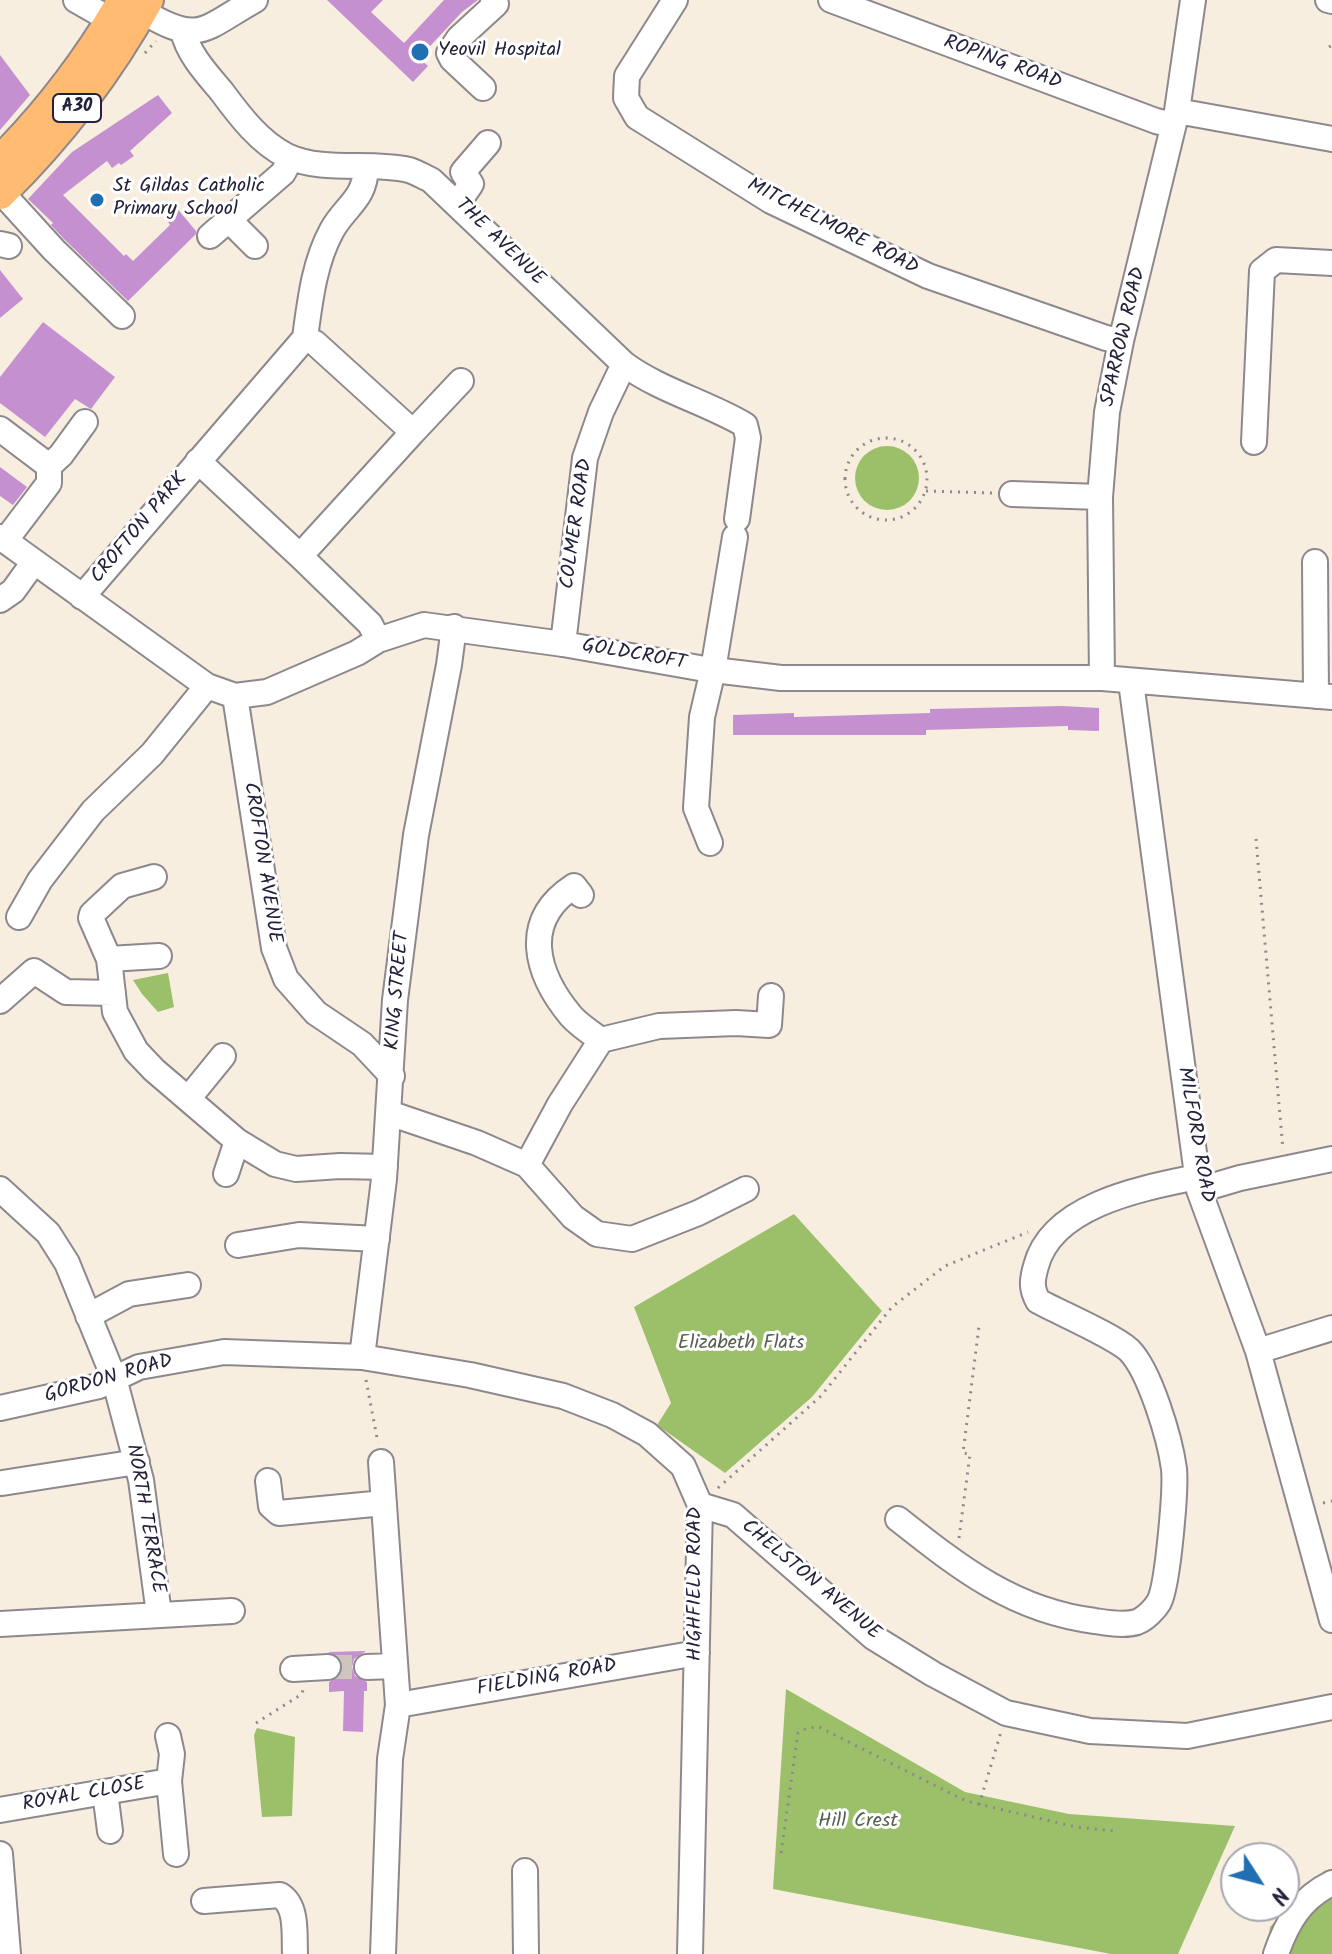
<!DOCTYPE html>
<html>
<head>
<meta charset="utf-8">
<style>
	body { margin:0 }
	#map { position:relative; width:1332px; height:1954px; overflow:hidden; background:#f8eedf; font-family:Kalam,sans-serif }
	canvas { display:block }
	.north { position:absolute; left:1220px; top:1842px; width:80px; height:80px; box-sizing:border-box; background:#fff; border:2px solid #a7a7b1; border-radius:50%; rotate:126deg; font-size:22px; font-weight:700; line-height:32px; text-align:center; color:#22223b }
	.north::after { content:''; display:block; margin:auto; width:28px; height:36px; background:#1f6fb2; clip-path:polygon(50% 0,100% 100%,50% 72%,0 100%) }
</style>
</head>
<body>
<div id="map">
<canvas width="1332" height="1954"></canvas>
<div class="north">N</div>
</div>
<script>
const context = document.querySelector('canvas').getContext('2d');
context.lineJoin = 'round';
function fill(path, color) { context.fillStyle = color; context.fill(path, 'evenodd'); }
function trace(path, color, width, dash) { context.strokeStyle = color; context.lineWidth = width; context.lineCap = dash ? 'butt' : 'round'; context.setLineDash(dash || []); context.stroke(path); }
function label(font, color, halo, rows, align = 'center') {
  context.font = font + ' Kalam,sans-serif'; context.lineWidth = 6; context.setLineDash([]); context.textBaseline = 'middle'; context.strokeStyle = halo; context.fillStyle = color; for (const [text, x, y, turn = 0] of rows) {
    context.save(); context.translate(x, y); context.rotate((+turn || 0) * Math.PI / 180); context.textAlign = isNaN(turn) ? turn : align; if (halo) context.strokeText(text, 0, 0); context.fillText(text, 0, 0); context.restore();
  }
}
const green = new Path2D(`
	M855 478a32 32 0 1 1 64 0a32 32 0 1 1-64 0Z
	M168 973 174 1007 158 1012 142 994 133 980Z
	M794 1214 882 1311 812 1397 725 1473 657 1425 671 1403 634 1307Z
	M786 1689 965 1792 1069 1814 1235 1826 1178 1954H1111L773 1889Z
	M257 1728 295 1737 292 1816 262 1817 254 1735Z
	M1332 1869V1954H1266L1270 1927 1324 1871Z`);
const building = new Path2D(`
	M327 0H383L371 12 404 43 444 0H478L462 12 419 58 428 66 413 82Z
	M0 55 30 95 0 130Z
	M158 95 172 113 130 151 134 156 121 165 119 163 112 168 107 161 63 195 124 256 126 254 133 261 170 225 164 215 175 206 196 231V234L128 301 65 240 51 225 53 223 28 199 72 152Z
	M0 270 23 299 0 318Z
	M43 322 115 377 91 409 75 399 45 437 0 403V377Z
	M0 467 27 487 13 505 0 496Z
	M1062 706 1099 708V731L1068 730V726L926 730V735H733V715L794 713V717L930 713V709Z
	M366 1651 354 1659 352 1667 355 1676 367 1682V1691H364L363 1732 343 1731 344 1691 329 1692V1682L341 1674 343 1665 340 1658 328 1652Z`);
const minorTunnel = new Path2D(`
	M328 1667H367`);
const path = new Path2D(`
	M1329 47 1332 45
	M145 53 156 41
	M845 479a41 41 0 1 1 82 0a41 41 0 1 1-82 0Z
	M926 491 992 493
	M1256 839 1283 1150
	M366 1380 378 1443
	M718 1488 821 1396 892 1307 945 1266 1028 1232
	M1323 1503 1332 1501
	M959 1538 970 1454 963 1453 979 1326
	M256 1723 302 1694 303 1690
	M979 1805 1001 1732
	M781 1853 798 1733 807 1728 819 1727 966 1801 1076 1827 1114 1831`);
const minor = new Path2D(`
	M76 0 111 20
	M675 0 627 76 626 98 637 117 771 201 928 276 1106 338 1121 341
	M831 0 1156 121 1173 125
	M1328 0 1332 1
	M142 11C200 46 203 29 255 0
	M183 31C188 54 207 74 222 92 239 115 260 143 287 156 324 173 370 161 409 170 416 172 424 177 431 180L624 364C661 391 706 402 745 425L748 438 737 519
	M483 88 452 59 449 53 459 38 496 4 493 0
	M1177 111 1332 139
	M2 193 54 250 122 316
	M458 203 471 184 463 172 488 143
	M229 220 255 246
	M210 236 283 173 291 158
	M0 244 9 246
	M305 338 315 343 413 432 461 381
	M0 429 49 466
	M1254 442 1262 271 1276 260 1332 263
	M198 461 300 556
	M1012 494 1100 497
	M0 537 207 686 235 696 267 692 357 653 378 640 424 625 563 644 705 669 781 678H1102L1332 697
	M5 541 49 483V466L61 455 85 422
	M1315 562 1316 696
	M82 597 305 338C310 301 314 263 332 230 346 205 365 200 366 167
	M0 600 13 591 34 562
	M378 640 370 624 300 556 413 432
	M563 644 585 458 601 412 624 364
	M1102 678 1100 497 1107 412 1121 341 1177 111 1193 0
	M1131 682 1199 1190 1258 1351 1332 1620
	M235 696 274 948 286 979 316 1013 362 1044 392 1076
	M710 843 696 808 702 717 713 670 735 537
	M581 895 574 886C520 921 536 974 571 1016 579 1025 591 1033 601 1040
	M19 917 40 880 93 811 152 754 207 686
	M159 956 109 959 115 1012 136 1051 154 1070 237 1141 275 1164 296 1169 340 1166 385 1167
	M109 959 91 918 92 914 122 886 154 877
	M0 1001 34 971 66 992 113 993
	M188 1099 223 1056
	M389 1113 477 1143 527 1165 573 1217 597 1234 632 1239 698 1213 746 1189
	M527 1165 560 1104 601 1040 659 1026 736 1023 769 1025 771 996
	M226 1174 237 1141
	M0 1189 48 1233 67 1263 114 1378 141 1480 159 1614
	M1199 1190 1240 1178 1332 1159
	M238 1245 299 1235 377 1239
	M88 1316 129 1294 188 1285
	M1258 1351 1332 1328
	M362 1357 384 1179 395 1000 416 835 449 665 454 627
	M0 1408 99 1386 139 1367 224 1352 362 1357 470 1375 563 1396 612 1415 647 1434 683 1466 700 1505 690 1954
	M381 1462 398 1705
	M268 1481 271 1506 279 1513 384 1503
	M2 1483 137 1462
	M700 1505 733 1515 873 1637 933 1674 1006 1713 1090 1731 1187 1736 1332 1707
	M898 1519C960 1568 1014 1611 1095 1621 1108 1623 1124 1626 1137 1622 1145 1619 1155 1609 1159 1602 1168 1585 1176 1489 1174 1469 1170 1439 1150 1371 1129 1350 1112 1335 1060 1313 1038 1301 1031 1288 1032 1280 1036 1266 1052 1204 1144 1188 1197 1177
	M0 1624 232 1611
	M367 1667 395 1666
	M293 1669 328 1667
	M168 1736 172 1754 169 1781 176 1854
	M105 1792 110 1831
	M0 1810 169 1781
	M0 1854 8 1954
	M525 1871 526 1954
	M204 1901 280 1895C298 1906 294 1935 295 1954
	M383 1954 390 1759 398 1705 697 1653
	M1276 1954C1287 1922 1301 1898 1332 1883`);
const major = new Path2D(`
	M0 161C48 113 89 59 123 0
	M0 194C58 137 109 71 148 0`);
const markers = [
	[420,52,10,"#1f6fb2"],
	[97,200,8,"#1f6fb2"]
];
const shields = [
	[77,108,48]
];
const shieldNames = [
	["A30",77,108]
];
const poiNames = [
	["Yeovil Hospital",438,52],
	["St Gildas Catholic",113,188],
	["Primary School",113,211]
];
const streetNames = [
	["ROPING ROAD",1002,64,20],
	["MITCHELMORE ROAD",832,228,27],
	["THE AVENUE",499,243,44],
	["SPARROW ROAD",1125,337,-77],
	["COLMER ROAD",578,524,-82],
	["CROFTON PARK",140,529,-50],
	["GOLDCROFT",634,656,10],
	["CROFTON AVENUE",261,863,81],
	["KING STREET",399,991,-85],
	["MILFORD ROAD",1194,1135,80],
	["GORDON ROAD",109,1380,-16],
	["NORTH TERRACE",144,1519,80],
	["CHELSTON AVENUE",810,1581,40],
	["HIGHFIELD ROAD",697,1584,-90],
	["FIELDING ROAD",547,1679,-10],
	["ROYAL CLOSE",84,1796,-10]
];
const parkNames = [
	["Elizabeth Flats",741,1345],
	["Hill Crest",858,1823]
];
fill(green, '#9cc06a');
fill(building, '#c590d0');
trace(minorTunnel, '#cdc5be', 24, [24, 12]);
trace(minor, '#8d888d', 28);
trace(major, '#8d888d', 34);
trace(path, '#8d888d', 3, [2, 6]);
trace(minor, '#fff', 24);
trace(major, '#febb71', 30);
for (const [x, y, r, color] of markers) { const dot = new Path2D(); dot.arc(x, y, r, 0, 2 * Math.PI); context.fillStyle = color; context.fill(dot); trace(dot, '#fff', 3); }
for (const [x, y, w] of shields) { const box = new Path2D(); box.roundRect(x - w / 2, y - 14, w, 28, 6); context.fillStyle = '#fff'; context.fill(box); trace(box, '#22223b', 2); }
label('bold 18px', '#22223b', null, shieldNames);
label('20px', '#22223b', '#fff', poiNames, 'left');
label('20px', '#22223b', '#fff', streetNames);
label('20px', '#53614e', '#fff', parkNames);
</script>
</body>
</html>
